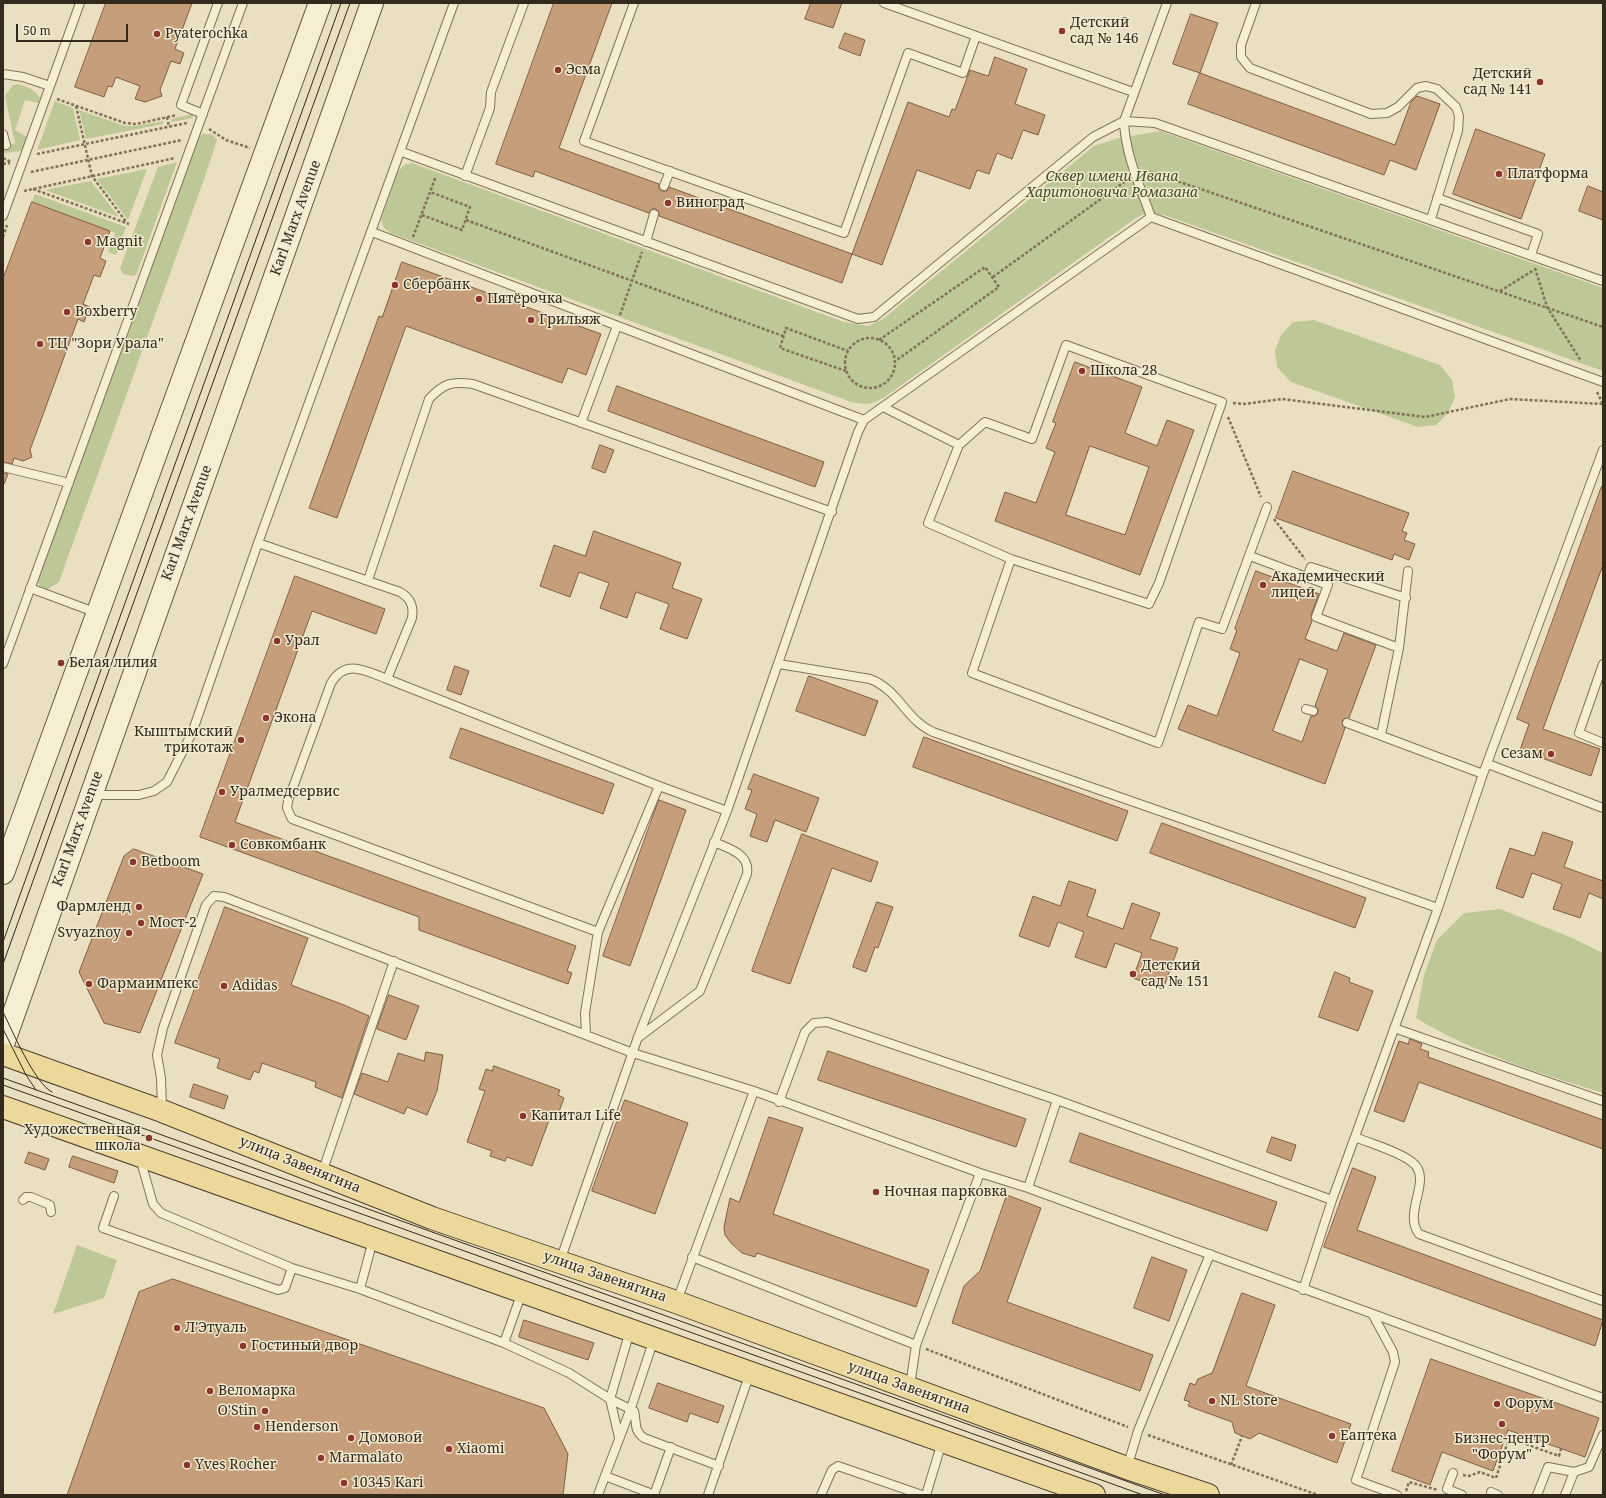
<!DOCTYPE html>
<html>
<head>
<meta charset="utf-8">
<style>
	body { margin:0 }
	#map { position:relative; width:1606px; height:1498px; overflow:hidden; background:#eae0c1; font-family:"Noto Serif",serif }
	canvas { display:block }
	.frame { position:absolute; inset:0; border:4px solid #33291d; pointer-events:none }
	.scale { position:absolute; left:16px; top:24px; width:112px; height:18px; box-sizing:border-box; border:2px solid #33291d; border-top:0; padding-left:5px; font-size:12px; line-height:14px; white-space:nowrap; color:#33291d; -webkit-text-stroke:3px #f2ead0; paint-order:stroke }
</style>
</head>
<body>
<div id="map">
<canvas width="1606" height="1498"></canvas>
<div class="frame"></div>
<div class="scale">50 m</div>
</div>
<script>
const context = document.querySelector('canvas').getContext('2d');
context.lineJoin = 'round';
function fill(path, color) { context.fillStyle = color; context.fill(path, 'evenodd'); }
function trace(path, color, width, dash) { context.strokeStyle = color; context.lineWidth = width; context.lineCap = dash ? 'butt' : 'round'; context.setLineDash(dash || []); context.stroke(path); }
function label(font, color, halo, rows, align = 'center') {
  context.font = font + ' "Noto Serif",serif'; context.lineWidth = 3; context.setLineDash([]); context.textBaseline = 'middle'; context.strokeStyle = halo; context.fillStyle = color; for (const [text, x, y, turn = 0] of rows) {
    context.save(); context.translate(x, y); context.rotate((+turn || 0) * Math.PI / 180); context.textAlign = isNaN(turn) ? turn : align; if (halo) context.strokeText(text, 0, 0); context.fillText(text, 0, 0); context.restore();
  }
}
const green = new Path2D(`
	M18 84C27 87 35 89 40 98L39 103 25 100 15 130 27 137 22 151 3 153V146L15 143 5 96 13 85Z
	M55 101 73 108 80 140 37 150Z
	M79 110 125 126H135L163 121V124L86 139Z
	M192 114 193 118 172 122 171 119Z
	M1160 131 1603 288V371L1167 216 1148 212 1136 218 886 396C872 405 867 405 851 402L391 233 384 228 381 220 398 172 404 165 412 163 844 322 868 326 883 319 1094 146 1119 138Z
	M202 134H212L217 140 203 182 59 582 47 590 39 585 37 577 134 319 196 142Z
	M177 162 137 273 134 276 123 274 120 268 158 167Z
	M147 169 128 220 97 179Z
	M91 181 119 217 45 190Z
	M35 194 126 227 116 255 108 252 115 233 32 202Z
	M1314 320 1440 365 1452 380 1455 397 1448 413 1436 425 1418 427 1291 382 1277 367 1275 351 1281 335 1293 322Z
	M1500 909 1570 937 1603 953V1093C1539 1073 1474 1053 1416 1018L1424 975 1437 940 1464 913Z
	M77 1245 117 1260 104 1298 53 1314Z`);
const building = new Path2D(`
	M106 3H192L175 49 184 53 180 64 171 61 160 90 162 96 145 102 135 99 140 86 116 77 112 87 108 86 104 97 75 87Z
	M554 3H612L559 148 659 184V189L662 191H667L669 187 852 254 842 283 659 216V212L656 209H652L649 213 535 171 533 177 496 164Z
	M811 3H842L833 28 805 19Z
	M1191 14 1218 23 1200 73 1173 64Z
	M845 33 865 40 860 56 839 48Z
	M995 57 1027 69 1015 104 1045 115 1038 135 1023 130 1012 159 997 153 989 174 977 170 970 189 917 170 882 265 852 254 908 102 949 117 952 109 955 110 970 70 988 76Z
	M1200 73 1395 145 1411 102 1417 96 1440 104 1416 170 1390 160 1384 175 1188 104Z
	M1476 129 1545 154 1521 219 1453 194Z
	M1588 186 1603 192V220L1579 211Z
	M32 202 110 231 100 258 106 261 100 277 94 275 83 304 90 307 84 322 78 319 30 450 32 457 23 461 14 458 12 464 3 462V279Z
	M402 262 601 334 586 375 568 368 562 383 406 326 337 518 309 508 379 316 382 317Z
	M1075 362 1142 387 1125 433 1157 446 1167 420 1194 430 1140 575 995 521 1005 492 1036 503 1055 452 1046 448 1056 423 1053 422ZM1090 446 1149 467 1125 535 1066 515Z
	M617 386 824 462 815 487 608 411Z
	M600 445 614 450 605 473 592 468Z
	M1293 471 1409 513 1402 531 1407 533 1404 540 1415 544 1409 560 1394 554 1392 560 1276 518Z
	M3 473 8 474 4 484H3Z
	M1602 486H1603V565L1543 729 1600 749 1591 776 1520 750 1529 724 1517 719Z
	M594 531 681 563 672 588 702 599 687 639 660 629 669 604 636 592 627 618 600 608 609 583 579 572 570 597 540 586 554 545 585 556Z
	M1256 571 1319 594 1311 615 1312 621 1305 639 1337 651 1344 633 1376 645 1349 718 1344 719 1342 721 1343 726 1345 728 1325 784 1178 729 1188 705 1217 716 1240 653 1230 649 1237 630 1235 629ZM1300 659 1328 670 1315 706 1318 709V713L1315 716H1311L1302 742 1273 731Z
	M295 576 385 609 376 634 312 611 235 822 576 946 567 971 572 973 568 984 419 930V917L200 837Z
	M455 666 469 671 461 695 447 690Z
	M809 676 878 701 865 736 796 711Z
	M461 728 614 784 603 814 450 758Z
	M924 737 1128 811 1117 841 913 767Z
	M754 774 819 798 806 832 775 820 767 842 750 836 757 814 745 809 752 790 748 789Z
	M659 800 686 810 630 966 603 956Z
	M1162 823 1366 898 1355 928 1150 853Z
	M1543 832 1573 842 1564 867 1603 881V899L1589 893 1580 918 1553 909 1562 884 1532 873 1523 898 1496 888 1510 848 1534 856Z
	M802 834 878 862 871 882 832 868 790 984 752 971Z
	M134 849 203 874 140 1033 104 1023 79 972 124 856Z
	M1069 881 1096 890 1087 916 1123 929 1132 903 1160 913 1150 939 1178 948 1163 989 1133 978 1142 953 1115 943 1106 968 1075 957 1084 932 1058 922 1049 947 1019 936 1033 896 1060 906Z
	M877 902 893 907 878 948 875 947 866 972 853 967Z
	M225 907 308 938 291 985 344 1005 369 1016 342 1098 315 1087 316 1082 262 1063 259 1073 254 1071 250 1080 217 1068 220 1059 175 1043Z
	M1335 972 1350 978 1349 982 1373 991 1358 1031 1319 1017Z
	M389 995 419 1006 406 1040 377 1029Z
	M1410 1039 1422 1044 1420 1049 1429 1052 1428 1057 1603 1120V1149L1419 1082 1404 1122 1374 1111 1399 1041 1408 1044Z
	M828 1051 1026 1119 1016 1147 818 1080Z
	M426 1052 443 1055 437 1091 427 1115 407 1107 404 1114 354 1094 362 1073 388 1082 398 1053 424 1061Z
	M494 1066 560 1090 558 1095 564 1098 557 1117 551 1115 532 1166 507 1157 505 1161 490 1156 492 1151 467 1142 485 1091 479 1089 486 1069 492 1071Z
	M194 1084 228 1096 224 1109 190 1097Z
	M625 1100 688 1123 655 1214 592 1191Z
	M769 1117 803 1128 773 1214 929 1270 916 1307 757 1253 755 1257 742 1253 731 1243 725 1235 724 1227 730 1198 739 1202Z
	M1080 1133 1277 1202 1267 1231 1070 1162Z
	M1272 1137 1296 1145 1291 1161 1267 1152Z
	M29 1152 49 1159 45 1170 25 1163Z
	M73 1156 118 1171 114 1183 69 1167Z
	M1353 1168 1376 1177 1357 1230 1603 1320 1595 1346 1324 1247Z
	M1007 1195 1041 1208 1007 1302 1153 1355 1140 1391 952 1323 964 1286 980 1271Z
	M1152 1257 1187 1270 1169 1321 1134 1308Z
	M173 1279 544 1408 568 1454 563 1495H67L139 1292Z
	M1242 1293 1275 1305 1246 1386 1351 1424 1337 1463 1259 1433 1250 1439 1235 1433 1232 1422 1188 1406 1190 1402 1184 1400 1190 1383 1195 1385 1198 1379 1212 1373Z
	M524 1320 594 1343 588 1360 519 1337Z
	M1431 1359 1599 1418 1585 1457 1508 1430 1493 1471 1442 1452 1430 1485 1392 1471Z
	M658 1383 724 1406 718 1423 690 1413 687 1422 649 1408Z`);
const path = new Path2D(`
	M57 99 125 123 136 124 177 115
	M76 106 92 176 127 223
	M167 117 169 127
	M209 129 226 140 250 148
	M37 154 187 123
	M3 158 11 162
	M3 164 10 163
	M1145 170 1603 327
	M31 172 182 140
	M33 189 129 224
	M24 191 175 158
	M422 215 462 230 470 207 430 192
	M466 220 783 336
	M3 237 7 225
	M413 237 436 176
	M1535 268 1547 307 1581 361
	M993 277 1127 180
	M1500 291 1534 270
	M620 315 642 252
	M845 363a25 25 0 1 1 50 0a25 25 0 1 1-50 0Z
	M879 340 985 267 999 287 894 362
	M846 371 780 348 786 328 848 351
	M1597 392 1603 404
	M1233 403 1245 404 1282 399 1425 417 1510 399 1603 404
	M1228 417 1261 497
	M1274 519 1305 559
	M926 1349 1128 1427
	M1148 1435 1318 1495
	M1505 1437 1509 1438 1511 1435 1519 1438 1518 1442
	M1231 1465 1242 1436
	M1463 1475 1469 1476 1480 1472 1496 1478 1509 1438 1559 1456 1561 1449
	M1406 1491 1409 1482 1438 1490`);
const service = new Path2D(`
	M634 3 584 141 844 233 908 53 963 73 976 36
	M884 3 1133 92
	M1167 3 1124 121C1125 154 1140 186 1151 217L1603 382
	M1256 3 1241 45V57L1250 68 1371 114 1387 113 1398 107 1417 88 1426 86 1437 89 1456 107 1459 116 1458 131 1431 219
	M3 74 23 77 50 86
	M203 114 181 105 218 3
	M3 134 6 145
	M402 152 858 319 874 317 1093 137 1124 121 1155 123 1603 281
	M465 176 490 108 491 92 524 3
	M664 186 670 171
	M1437 198 1538 234 1531 255
	M3 216 80 3
	M372 232 864 420 1151 217
	M646 242 654 214
	M1066 345 1222 402 1159 583 1149 604 1011 559 928 523 959 445 985 422 1032 439Z
	M883 407 959 445
	M581 423 617 326
	M3 467 69 483
	M258 543 400 592C410 598 414 605 412 618L387 679 659 786 598 932 585 1013 586 1034
	M1250 556 1328 585 1316 617 1399 648
	M1011 559 972 673 1158 743 1199 622 1222 629 1267 507
	M1307 577 1311 567 1406 598
	M368 580 429 399C444 383 452 381 473 384L832 512
	M30 588 97 613
	M3 664 243 3
	M779 664 870 679C899 690 905 719 933 732L1438 908
	M1603 664 1579 733 1603 743
	M387 679C366 671 346 658 331 683L288 801 287 808 292 819 598 932
	M1306 709 1313 711
	M1347 723 1483 774
	M1381 735 1399 648 1408 571
	M1488 764 1603 808
	M659 786 727 811
	M93 795H139L154 791 167 782 192 733 258 543 454 3
	M1394 1028 1603 1101
	M639 1037 700 991 747 874C750 854 730 849 714 842
	M779 1102 805 1032 814 1023 827 1022 1057 1100 1332 1200
	M162 1110 161 1078 157 1055 163 1028 206 905 214 896 224 897 633 1053 754 1091 980 1173 1028 1188 1603 1398
	M1355 1137C1372 1144 1398 1151 1412 1162 1434 1179 1402 1212 1419 1234L1603 1301
	M140 1158 153 1204 161 1213 292 1268 360 1289 504 1343 569 1373 610 1399 634 1411C637 1422 633 1430 644 1438L719 1466
	M322 1173 394 961
	M1028 1188 1057 1100
	M114 1196 103 1228 278 1290 285 1288 292 1268
	M23 1200 26 1197H31L50 1205 51 1212
	M692 1257 916 1345
	M560 1261 638 1037 727 811 858 432 864 420
	M360 1289 373 1240
	M1303 1290 1332 1200 1438 908 1483 774 1603 450
	M677 1301 754 1091
	M1373 1315 1393 1352 1395 1362 1356 1480 1397 1495
	M504 1343 522 1292
	M910 1386 916 1345 980 1173
	M619 1437 610 1399 630 1331
	M1127 1468 1138 1431 1210 1254
	M1453 1473 1447 1489 1462 1495
	M605 1476 631 1408 654 1339
	M1491 1492 1498 1495
	M598 1495 605 1476 655 1495
	M654 1495 671 1447
	M708 1495 750 1373
	M821 1495 832 1470 838 1466 922 1495
	M926 1495 942 1442
	M1537 1495 1548 1467 1574 1472
	M1565 1495 1574 1472 1589 1467 1603 1435`);
const secondary = new Path2D(`
	M3 873 320 3
	M3 1044 372 3`);
const primary = new Path2D(`
	M3 1054 162 1111 432 1218 676 1302 1127 1468 1208 1495
	M3 1107 1094 1495`);
const tram = new Path2D(`
	M3 942 341 3
	M3 964 350 3
	M3 1012C12 1030 35 1084 52 1092
	M3 1029 26 1075 36 1090
	M3 1078 1165 1495
	M3 1085 1143 1495`);
const markers = [
	[1062,31,4,"#8c342e"],
	[157,34,4,"#8c342e"],
	[558,70,4,"#8c342e"],
	[1540,82,4,"#8c342e"],
	[1499,174,4,"#8c342e"],
	[668,203,4,"#8c342e"],
	[88,242,4,"#8c342e"],
	[395,285,4,"#8c342e"],
	[479,299,4,"#8c342e"],
	[67,312,4,"#8c342e"],
	[531,320,4,"#8c342e"],
	[40,344,4,"#8c342e"],
	[1082,371,4,"#8c342e"],
	[1263,585,4,"#8c342e"],
	[277,641,4,"#8c342e"],
	[61,663,4,"#8c342e"],
	[266,718,4,"#8c342e"],
	[241,740,4,"#8c342e"],
	[1551,754,4,"#8c342e"],
	[222,792,4,"#8c342e"],
	[232,845,4,"#8c342e"],
	[133,862,4,"#8c342e"],
	[139,907,4,"#8c342e"],
	[141,923,4,"#8c342e"],
	[129,933,4,"#8c342e"],
	[1133,974,4,"#8c342e"],
	[89,984,4,"#8c342e"],
	[224,986,4,"#8c342e"],
	[523,1116,4,"#8c342e"],
	[149,1138,4,"#8c342e"],
	[876,1192,4,"#8c342e"],
	[177,1328,4,"#8c342e"],
	[243,1346,4,"#8c342e"],
	[210,1391,4,"#8c342e"],
	[1212,1401,4,"#8c342e"],
	[1497,1404,4,"#8c342e"],
	[265,1411,4,"#8c342e"],
	[1502,1424,4,"#8c342e"],
	[257,1427,4,"#8c342e"],
	[1332,1436,4,"#8c342e"],
	[351,1438,4,"#8c342e"],
	[449,1449,4,"#8c342e"],
	[321,1458,4,"#8c342e"],
	[187,1465,4,"#8c342e"],
	[344,1483,4,"#8c342e"]
];
const poiNames = [
	["Детский",1070,23],
	["сад № 146",1070,39],
	["Pyaterochka",165,34],
	["Эсма",566,70],
	["Детский",1532,74,"right"],
	["сад № 141",1532,90,"right"],
	["Платформа",1507,174],
	["Виноград",676,203],
	["Magnit",96,242],
	["Сбербанк",403,285],
	["Пятёрочка",487,299],
	["Boxberry",75,312],
	["Грильяж",539,320],
	["ТЦ \"Зори Урала\"",48,344],
	["Школа 28",1090,371],
	["Академический",1271,577],
	["лицей",1271,593],
	["Урал",285,641],
	["Белая лилия",69,663],
	["Экона",274,718],
	["Кыштымский",233,732,"right"],
	["трикотаж",233,748,"right"],
	["Сезам",1543,754,"right"],
	["Уралмедсервис",230,792],
	["Совкомбанк",240,845],
	["Betboom",141,862],
	["Фармленд",131,907,"right"],
	["Мост-2",149,923],
	["Svyaznoy",121,933,"right"],
	["Детский",1141,966],
	["сад № 151",1141,982],
	["Фармаимпекс",97,984],
	["Adidas",232,986],
	["Капитал Life",531,1116],
	["Художественная",141,1130,"right"],
	["школа",141,1146,"right"],
	["Ночная парковка",884,1192],
	["Л'Этуаль",185,1328],
	["Гостиный двор",251,1346],
	["Веломарка",218,1391],
	["NL Store",1220,1401],
	["Форум",1505,1404],
	["O'Stin",257,1411,"right"],
	["Henderson",265,1427],
	["Еаптека",1340,1436],
	["Домовой",359,1438],
	["Бизнес-центр",1502,1439,"center"],
	["\"Форум\"",1502,1455,"center"],
	["Xiaomi",457,1449],
	["Marmalato",329,1458],
	["Yves Rocher",195,1465],
	["10345 Kari",352,1483]
];
const parkNames = [
	["Сквер имени Ивана",1112,177],
	["Харитоновича Ромазана",1112,193]
];
const streetNames = [
	["Karl Marx Avenue",296,218,-70],
	["Karl Marx Avenue",187,523,-70],
	["Karl Marx Avenue",78,829,-70],
	["улица Завенягина",300,1165,22],
	["улица Завенягина",605,1277,19],
	["улица Завенягина",909,1388,20]
];
fill(green, '#bec796');
fill(building, '#c69e79');
trace(building, '#7f5e42', 1);
trace(service, '#82725a', 10);
trace(secondary, '#64533d', 24);
trace(primary, '#50402e', 24);
trace(path, '#82725a', 2.5, [3, 2]);
trace(service, '#f6eed3', 8);
trace(secondary, '#f6eed3', 22);
trace(primary, '#ebd89a', 22);
trace(tram, '#33291d', 1);
for (const [x, y, r, color] of markers) { const dot = new Path2D(); dot.arc(x, y, r, 0, 2 * Math.PI); context.fillStyle = color; context.fill(dot); trace(dot, '#f2ead0', 1.5); }
label('14px', '#33291d', '#f2ead0', poiNames, 'left');
label('italic 14px', '#414d25', '#f2ead0', parkNames);
label('14px', '#33291d', '#f2ead0', streetNames);
</script>
</body>
</html>
